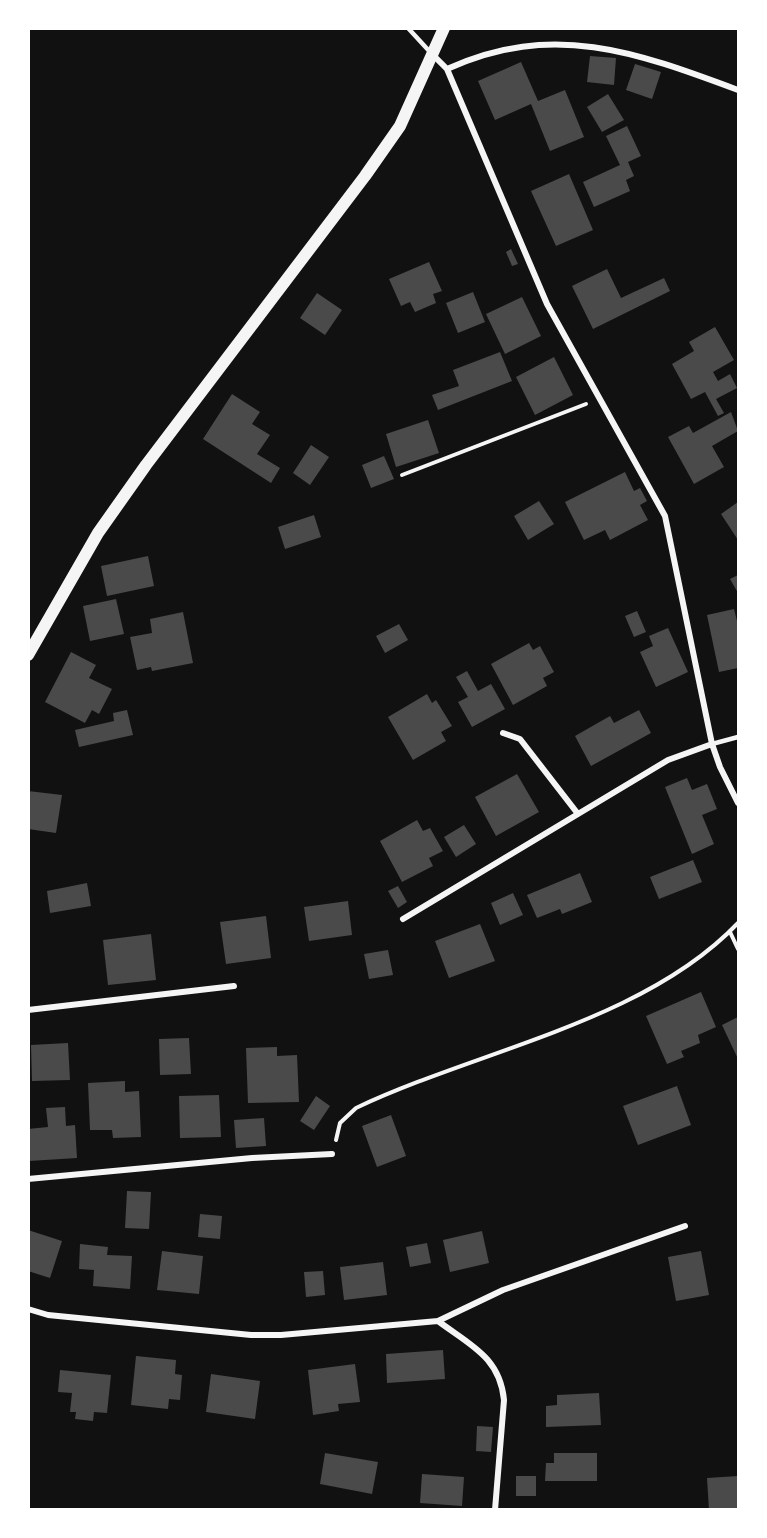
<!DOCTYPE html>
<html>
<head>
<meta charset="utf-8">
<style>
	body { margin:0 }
	#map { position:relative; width:767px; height:1538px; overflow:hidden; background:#111; font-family:"Archivo Narrow",sans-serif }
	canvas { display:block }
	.frame { position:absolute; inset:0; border:30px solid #fff; pointer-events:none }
</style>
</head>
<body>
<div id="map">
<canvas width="767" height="1538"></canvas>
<div class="frame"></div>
</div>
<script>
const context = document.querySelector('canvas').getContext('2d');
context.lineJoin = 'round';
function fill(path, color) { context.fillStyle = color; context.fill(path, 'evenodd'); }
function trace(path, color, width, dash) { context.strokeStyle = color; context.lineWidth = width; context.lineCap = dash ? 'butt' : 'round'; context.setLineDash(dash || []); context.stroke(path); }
const building = new Path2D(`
	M590 56 616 58 614 85 587 82Z
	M521 62 538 101 565 90 584 137 550 151 531 104 495 120 478 81Z
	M635 64 661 72 652 99 626 90Z
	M608 94 624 120 602 132 587 107Z
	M627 126 641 156 628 162 634 176 626 180 630 191 594 207 583 182 620 165 606 136Z
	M569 174 593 230 556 246 531 191Z
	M511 249 518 264 512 266 506 252Z
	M429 262 442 291 433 294 436 303 415 312 410 302 401 306 389 279Z
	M607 269 621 298 664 278 670 291 593 329 572 286Z
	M473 292 485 322 458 333 446 303Z
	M317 293 342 310 325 335 300 318Z
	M522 297 541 336 505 354 486 314Z
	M715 327 734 360 713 372 718 381 730 374 737 388 716 399 724 413 718 416 705 392 691 399 672 364 694 351 689 342Z
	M500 352 512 381 438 410 432 395 459 386 453 370Z
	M554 357 573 395 535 415 516 377Z
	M232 394 260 412 252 424 270 435 257 454 280 468 271 483 203 439Z
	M731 412 738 431 712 446 724 467 694 484 668 437 689 426 693 433Z
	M428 420 439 453 396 467 386 434Z
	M311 445 329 457 310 485 293 473Z
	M384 456 394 479 371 488 362 465Z
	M625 472 634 491 640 488 647 501 640 505 648 520 610 540 605 530 584 540 565 502Z
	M539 501 554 524 528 540 514 516Z
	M738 502V540L721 514Z
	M314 515 321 537 285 549 278 527Z
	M148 556 154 586 107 596 101 566Z
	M738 575V593L730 579Z
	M116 599 124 634 90 641 83 606Z
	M734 609 738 625V668L719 672 707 615Z
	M637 611 646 632 634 637 625 616Z
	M183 612 193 663 152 671 151 667 137 670 130 637 152 633 150 619Z
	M399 624 408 640 385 653 376 636Z
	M668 628 688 672 656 687 640 652 653 646 649 636Z
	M529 643 533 650 540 646 554 672 543 678 547 686 513 705 491 664Z
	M71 652 96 665 89 678 112 689 99 714 92 710 85 723 45 702Z
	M467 671 478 691 491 684 505 709 472 727 458 702 468 697 456 677Z
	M427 694 432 703 436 700 452 726 441 732 446 741 413 760 388 717Z
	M127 710 133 735 79 747 75 730 114 721 113 713Z
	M639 710 651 733 591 766 575 736 610 716 614 723Z
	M517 774 539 812 496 836 475 797Z
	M687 778 692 790 707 784 717 809 702 815 714 844 692 854 665 787Z
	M28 791 62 795 56 833 28 829Z
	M417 820 423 831 430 828 443 851 429 858 433 866 402 882 380 841Z
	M464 825 476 844 456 857 444 837Z
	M693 860 702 882 659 899 650 877Z
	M580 873 592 902 562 914 560 909 537 918 527 895Z
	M87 883 91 906 50 913 47 891Z
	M398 886 407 902 398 908 388 891Z
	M513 893 523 915 500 925 491 903Z
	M348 901 352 935 309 941 304 907Z
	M266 916 271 958 226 964 220 922Z
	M480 924 495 961 449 978 435 941Z
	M151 934 156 980 108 985 103 940Z
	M388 950 393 975 369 979 364 954Z
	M701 992 716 1027 698 1035 700 1043 681 1051 684 1057 667 1064 646 1016Z
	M738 1017V1059L722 1025Z
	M189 1038 191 1074 160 1075 159 1039Z
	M68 1043 70 1080 32 1081 31 1045Z
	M277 1047V1056L297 1055 299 1102 248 1103 246 1048Z
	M125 1081V1092L139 1091 141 1137 113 1138 112 1130H90L88 1083Z
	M677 1086 691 1125 638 1145 623 1106Z
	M219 1095 221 1137 180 1138 179 1096Z
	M316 1096 330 1106 314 1130 300 1121Z
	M65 1107 66 1126 75 1125 77 1158 29 1161 28 1129 48 1127 46 1108Z
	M391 1115 406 1156 377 1167 362 1126Z
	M264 1118 266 1146 236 1148 234 1120Z
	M127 1191 151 1192 149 1229 125 1228Z
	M200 1214 222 1216 220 1239 198 1237Z
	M28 1230 62 1241 50 1278 28 1271Z
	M482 1231 489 1263 450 1272 443 1240Z
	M427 1243 431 1263 410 1267 406 1247Z
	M80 1244 108 1247 107 1255 132 1256 130 1289 93 1286 94 1270 79 1269Z
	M162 1251 203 1256 199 1294 157 1290Z
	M701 1251 709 1295 676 1301 668 1257Z
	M383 1262 387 1295 344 1300 340 1267Z
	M323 1271 325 1295 306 1297 304 1272Z
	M443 1350 445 1379 387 1383 386 1354Z
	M136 1356 176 1360 175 1374 182 1375 180 1400 169 1399 168 1409 131 1405Z
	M355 1364 360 1402 338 1404 339 1411 313 1415 308 1370Z
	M60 1370 111 1375 107 1413 94 1412 93 1421 75 1419 76 1412H70L72 1393 58 1392Z
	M211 1374 260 1381 255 1419 206 1412Z
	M599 1393 601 1425 546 1427V1406L557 1405V1395Z
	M477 1426 493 1427 491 1452 476 1451Z
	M325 1453 378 1462 372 1494 320 1484Z
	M554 1453H597V1481H545L546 1463H554Z
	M422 1474 464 1477 462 1506 420 1503Z
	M516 1476H536V1496H516Z
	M738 1476V1510H709L707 1478Z`);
const path = new Path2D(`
	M402 475 586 404
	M730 932 738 949
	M336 1140 340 1123 356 1108C478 1050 644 1022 738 923`);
const service = new Path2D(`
	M408 28 431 53
	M712 744 738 737`);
const minor = new Path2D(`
	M432 54 447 69 547 304 665 516 712 744 720 767 738 803
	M447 69C552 21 636 52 738 90
	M503 733 520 739 578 814
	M403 919 668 760 712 744
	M28 1010 234 986
	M28 1179 252 1158 332 1154
	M28 1309 48 1315 251 1335H281L438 1321 503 1290 685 1226
	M438 1321C470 1345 500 1357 504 1400L495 1510`);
const secondary = new Path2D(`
	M28 655 98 533 146 465 365 176 400 126 444 28`);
fill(building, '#4a4a4a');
trace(path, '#f5f5f5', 4);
trace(service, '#f5f5f5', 4.5);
trace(minor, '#f5f5f5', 6);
trace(secondary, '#f5f5f5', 12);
</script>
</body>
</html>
